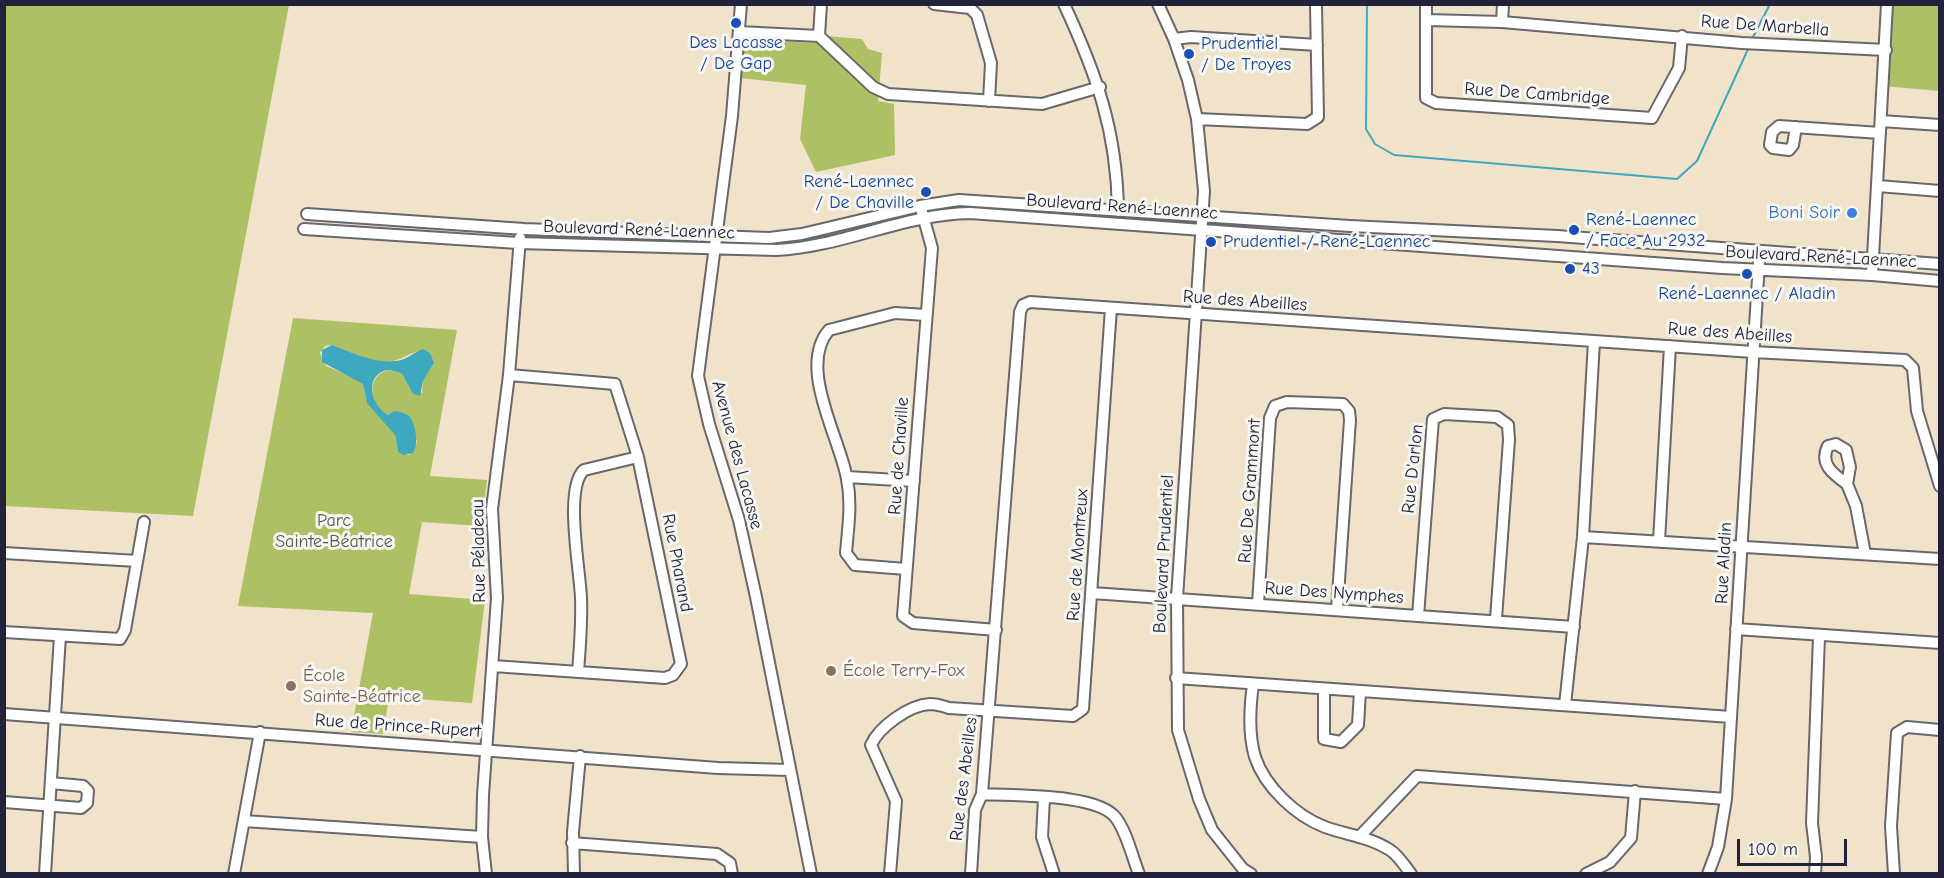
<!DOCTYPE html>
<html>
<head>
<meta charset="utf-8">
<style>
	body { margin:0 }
	#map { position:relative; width:1944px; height:878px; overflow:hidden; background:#f0e3c9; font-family:"Comic Neue",sans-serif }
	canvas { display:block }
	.frame { position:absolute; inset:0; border:6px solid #22223b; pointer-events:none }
	.scale { position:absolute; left:1737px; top:839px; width:110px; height:27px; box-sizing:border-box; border:3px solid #22223b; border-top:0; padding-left:8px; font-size:18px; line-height:21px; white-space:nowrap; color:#22223b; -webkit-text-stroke:4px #f6f6f2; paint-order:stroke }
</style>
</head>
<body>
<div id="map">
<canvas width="1944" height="878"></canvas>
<div class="frame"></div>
<div class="scale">100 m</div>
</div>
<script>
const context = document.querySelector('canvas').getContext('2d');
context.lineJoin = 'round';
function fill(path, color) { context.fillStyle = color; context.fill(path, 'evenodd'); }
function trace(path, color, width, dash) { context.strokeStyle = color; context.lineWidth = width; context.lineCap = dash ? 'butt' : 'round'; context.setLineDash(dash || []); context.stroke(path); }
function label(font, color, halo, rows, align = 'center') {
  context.font = font + ' "Comic Neue",sans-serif'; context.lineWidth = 6; context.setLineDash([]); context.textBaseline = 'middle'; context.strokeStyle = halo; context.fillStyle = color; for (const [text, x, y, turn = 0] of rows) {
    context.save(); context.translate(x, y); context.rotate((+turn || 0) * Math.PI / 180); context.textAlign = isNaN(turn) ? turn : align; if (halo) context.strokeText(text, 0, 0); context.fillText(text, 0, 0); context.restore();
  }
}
const green = new Path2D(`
	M4 5H289L193 516 5 506Z
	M1887 5H1939V91L1883 86Z
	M825 36 862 39 868 49 882 53 878 101 894 104 895 155 816 172 800 139 806 85 740 78 745 40 817 43Z
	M293 318 457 330 430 476 487 480 481 526 422 522 409 594 485 600 472 703 389 697 383 734 351 732 373 613 238 606ZM332 345C344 350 373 362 387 362 401 362 417 347 427 351L434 363 423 381 422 393 410 389 402 374C372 358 360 403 388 415 395 418 404 419 412 421L417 442 409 455 398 452 395 435 366 398 363 384 357 379 326 366 320 353 325 346Z`);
const water = new Path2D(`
	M332 345C351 352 379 366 401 360 409 358 414 352 423 349L430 353 434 363 423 381 420 396 413 394 402 374C373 358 359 396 388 415L395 411C400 412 405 413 409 416 416 424 419 445 413 453L403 455 398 452 395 435 367 403 363 384 322 362V350Z`);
const stream = new Path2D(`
	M1367 4 1366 129 1375 144 1394 155 1677 179 1697 161 1749 47
	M1752 39 1770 4`);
const minor = new Path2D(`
	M741 4 732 116 698 376 709 424 739 520 756 597 811 874
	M821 4 819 36 873 87 888 94 1042 104 1100 87
	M934 4 970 8 977 15 991 63 989 101
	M1064 4C1097 75 1117 132 1118 211
	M1158 4 1174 39 1188 80 1197 119 1204 191 1177 598 1178 730 1199 799 1212 830 1243 869 1251 874
	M1426 4V98L1436 103 1652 118 1679 68 1682 36
	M1427 20 1502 22 1742 43 1886 50
	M1502 22 1503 4
	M739 32 819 36
	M1174 39 1191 37 1317 45
	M1197 119 1307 124 1318 117 1316 4
	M1881 121 1940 125
	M1796 127 1793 145 1789 150 1773 148 1770 145 1772 132 1779 126 1880 133
	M1878 186 1940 191
	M922 212 932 248 903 616 913 623 996 630
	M307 214 524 229 769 238 802 234 920 206 959 200 1350 226 1557 236 1940 264
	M304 229 518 243 776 250C842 247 904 214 970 213L1722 268 1872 275 1940 281
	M1872 275 1887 4
	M847 477 914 481
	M1847 484C1833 474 1819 464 1828 446L1836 444 1846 450 1850 467 1847 484 1856 506 1865 554
	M1583 537 1940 559
	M1659 541 1670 346
	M4 553 137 561
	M906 569 855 565 846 553C848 528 852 504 847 479 840 438 797 367 829 330L895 313 926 315
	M1092 593 1574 627
	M1258 604 1270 418 1275 406 1287 402 1343 404 1349 411 1350 420 1337 610
	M1418 616 1433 419 1444 414 1497 417 1508 425 1509 440 1496 619
	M1736 629 1940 643
	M4 632 120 639 125 630 144 522
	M493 666 665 678 673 675 681 664 638 457 615 384 509 375
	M578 672C580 647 582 622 581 598 580 570 564 488 584 470L638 457
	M1176 678 1731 717
	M1253 684C1250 706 1248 734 1255 757 1265 787 1296 816 1325 827 1347 835 1370 837 1390 850 1398 855 1405 866 1411 874
	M1324 689V739L1341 742 1358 725 1360 691
	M1565 705 1583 537 1594 341
	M4 714 718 768 790 770
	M982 794C1012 796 1098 793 1116 818 1127 833 1132 856 1139 874
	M1044 798 1042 837 1054 874
	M4 802 81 808 87 803 88 791 83 786 51 783
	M244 821 482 837
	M1360 836 1417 776 1726 799
	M572 843 717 854 730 863 732 874
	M45 874 60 636
	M234 874 260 732
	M486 874 482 837 483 795 497 598 492 509 509 375 520 238
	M574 874 573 832 580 756
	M890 874 896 801 871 745C879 727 909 705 930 704 936 704 943 706 949 708L1073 716 1083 709 1111 308
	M971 874 975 810 982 794 1020 312 1023 305 1030 302 1753 352 1905 360 1913 368 1917 411 1940 486
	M1586 874 1610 862 1631 838 1635 791
	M1708 874 1718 847 1726 799 1759 262
	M1815 874 1816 857 1812 823 1819 637
	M1894 874 1891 826 1897 733 1907 727 1940 730`);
const markers = [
	[736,23,6,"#1a4fb4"],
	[1189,54,6,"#1a4fb4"],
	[926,192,6,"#1a4fb4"],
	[1852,213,6,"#3f7fe0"],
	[1574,230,6,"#1a4fb4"],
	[1211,242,6,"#1a4fb4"],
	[1570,269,6,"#1a4fb4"],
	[1747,274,6,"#1a4fb4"],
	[831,671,6,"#8d6e63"],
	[291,686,6,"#8d6e63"]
];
const streetNames = [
	["Rue De Marbella",1765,26,4],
	["Rue De Cambridge",1537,94,4],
	["Boulevard René-Laennec",1122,207,4],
	["Boulevard René-Laennec",639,230,2],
	["Boulevard René-Laennec",1821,257,3],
	["Rue des Abeilles",1245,301,4],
	["Rue des Abeilles",1730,333,4],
	["Avenue des Lacasse",737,455,75],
	["Rue de Chaville",899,456,-86],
	["Rue D'arlon",1413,469,-84],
	["Rue De Grammont",1250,491,-86],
	["Rue Péladeau",479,551,-91],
	["Boulevard Prudentiel",1164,554,-87],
	["Rue de Montreux",1078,555,-86],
	["Rue Pharand",677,563,79],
	["Rue Aladin",1724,563,-87],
	["Rue Des Nymphes",1334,593,4],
	["Rue de Prince-Rupert",398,726,4],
	["Rue des Abeilles",964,779,-83]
];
const transitNames = [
	["Des Lacasse",736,43,"center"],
	["/ De Gap",736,64,"center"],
	["Prudentiel",1201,44],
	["/ De Troyes",1201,65],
	["René-Laennec",914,182,"right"],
	["/ De Chaville",914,203,"right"],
	["René-Laennec",1586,220],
	["/ Face Au 2932",1586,241],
	["Prudentiel / René-Laennec",1223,242],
	["43",1582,269],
	["René-Laennec / Aladin",1747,294,"center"]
];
const shopNames = [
	["Boni Soir",1840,213]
];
const parkNames = [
	["Parc",334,521],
	["Sainte-Béatrice",334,542]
];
const educationNames = [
	["École Terry-Fox",843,671],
	["École",303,676],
	["Sainte-Béatrice",303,697]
];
fill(green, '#adc063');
fill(water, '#3ea9be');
trace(stream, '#3ea9be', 2);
trace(minor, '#6a666d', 14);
trace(minor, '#fff', 10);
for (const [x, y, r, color] of markers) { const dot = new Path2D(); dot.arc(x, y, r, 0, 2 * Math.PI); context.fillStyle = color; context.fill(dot); trace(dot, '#f6f6f2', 2); }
label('18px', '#22223b', '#f6f6f2', streetNames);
label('18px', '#164399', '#f6f6f2', transitNames, 'left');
label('18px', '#366cbe', '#f6f6f2', shopNames, 'right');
label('18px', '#535949', '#f6f6f2', parkNames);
label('18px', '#785e54', '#f6f6f2', educationNames, 'left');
</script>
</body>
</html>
